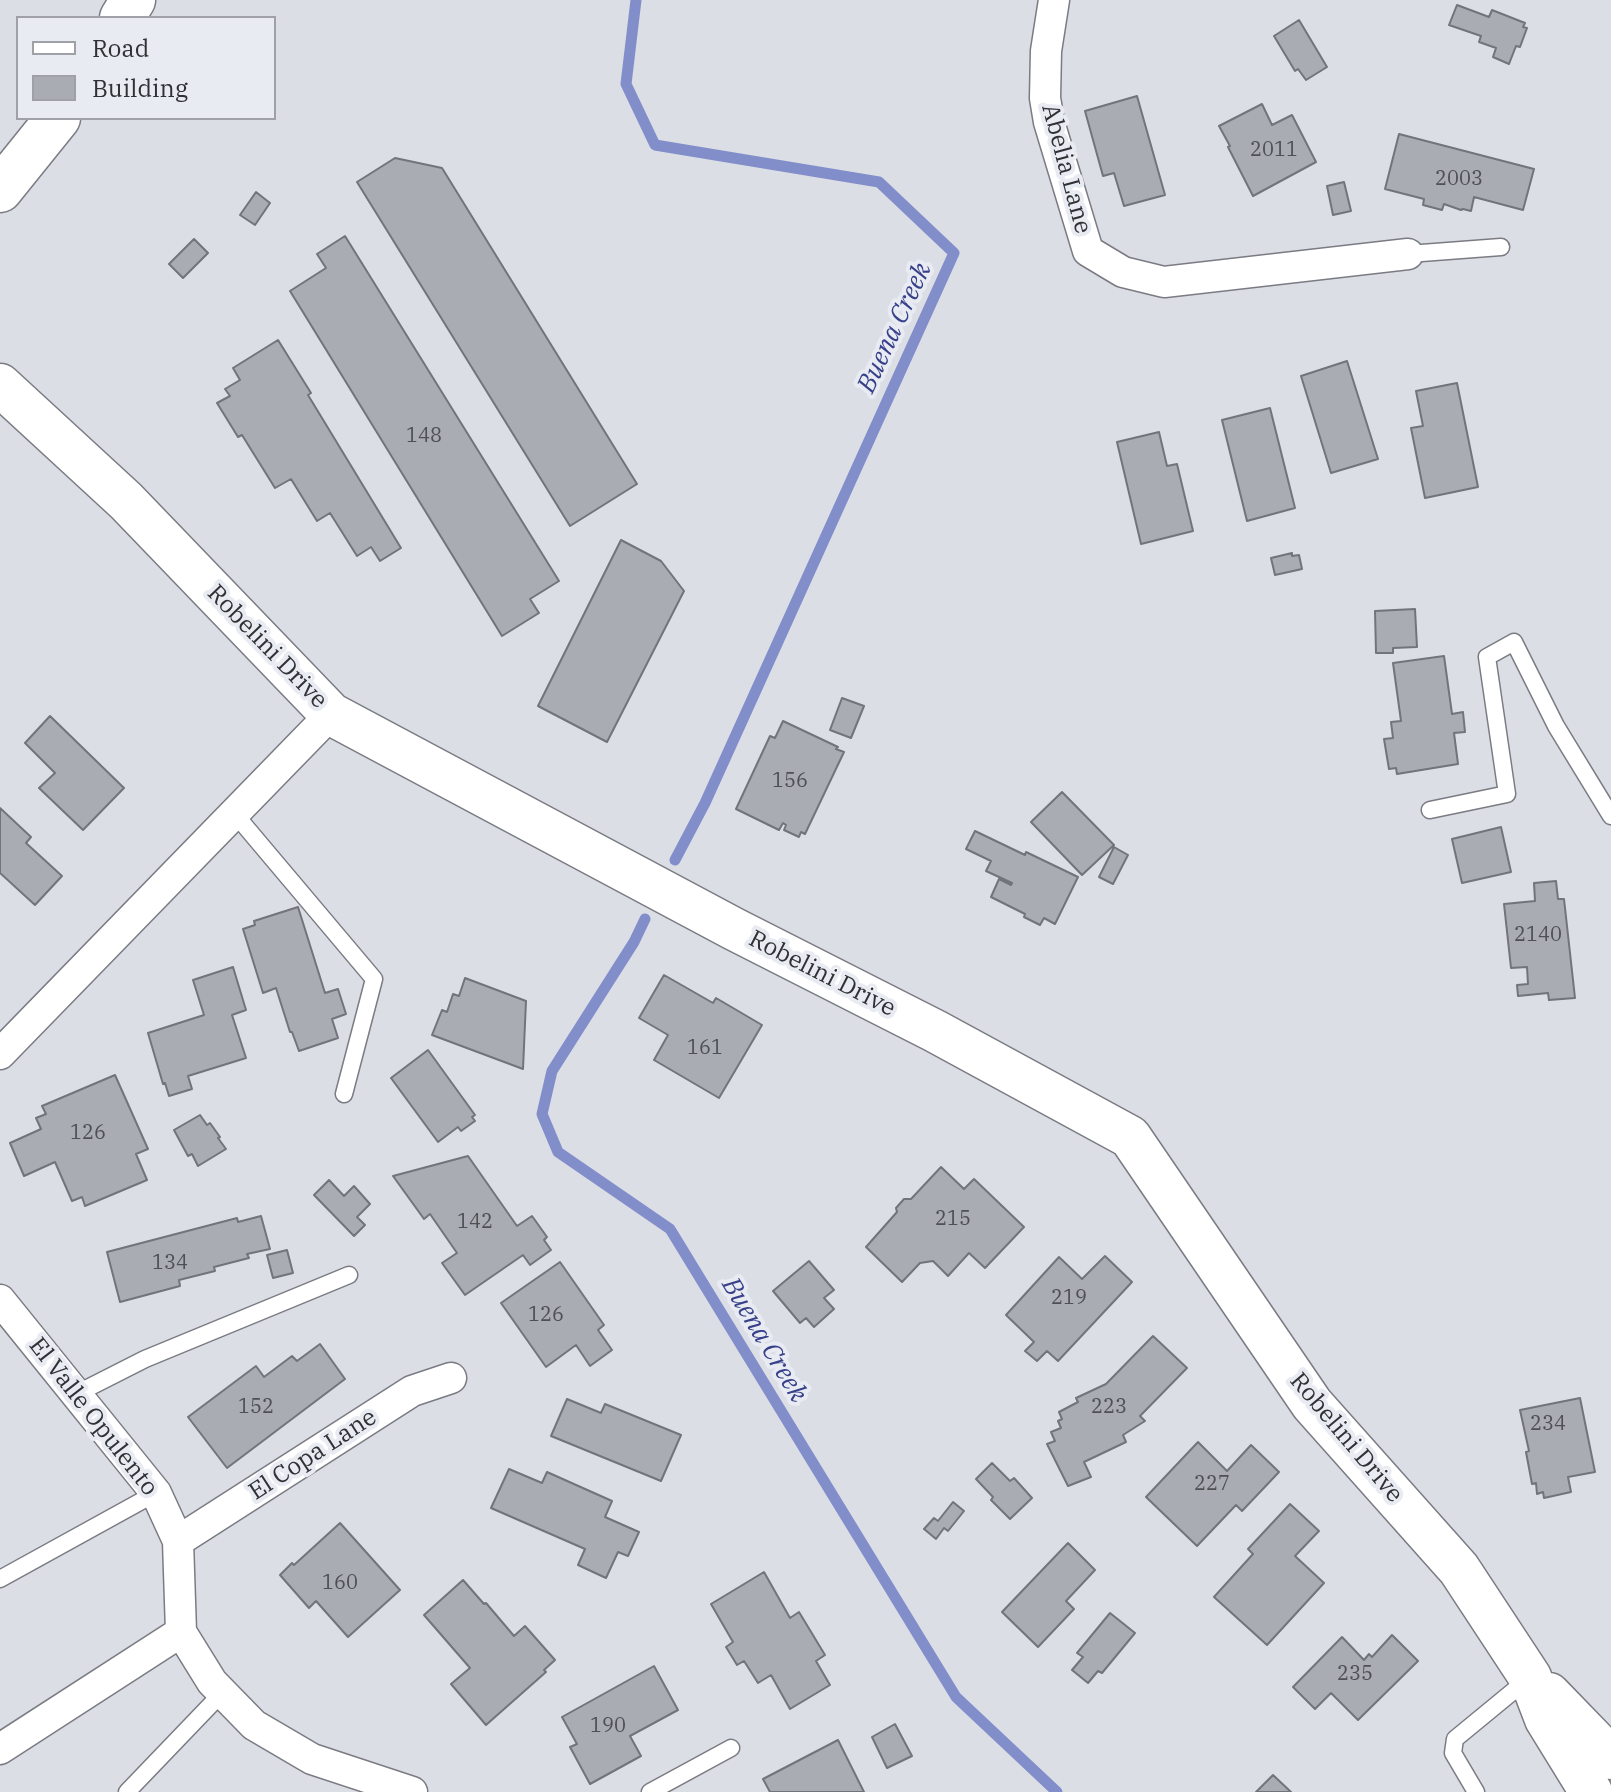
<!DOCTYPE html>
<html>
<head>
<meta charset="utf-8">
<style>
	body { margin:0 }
	#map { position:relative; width:1611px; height:1792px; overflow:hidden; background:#dcdee6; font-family:"IBM Plex Serif",serif }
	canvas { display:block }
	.legend { position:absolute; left:16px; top:16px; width:260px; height:104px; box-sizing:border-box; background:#e9ebf3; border:2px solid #9fa1a7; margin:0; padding:10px 14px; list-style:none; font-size:24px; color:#303134 }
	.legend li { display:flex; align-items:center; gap:16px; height:40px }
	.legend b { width:40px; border:2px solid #9fa1a7 }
</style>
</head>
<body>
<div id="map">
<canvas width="1611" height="1792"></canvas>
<ul class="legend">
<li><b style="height:10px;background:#fff"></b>Road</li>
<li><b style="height:22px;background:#a9acb3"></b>Building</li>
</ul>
</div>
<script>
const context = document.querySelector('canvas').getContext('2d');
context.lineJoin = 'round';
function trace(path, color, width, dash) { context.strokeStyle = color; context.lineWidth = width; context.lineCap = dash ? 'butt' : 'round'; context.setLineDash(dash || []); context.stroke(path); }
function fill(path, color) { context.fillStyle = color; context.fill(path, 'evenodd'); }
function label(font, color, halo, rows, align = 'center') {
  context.font = font + ' "IBM Plex Serif",serif'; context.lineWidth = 8; context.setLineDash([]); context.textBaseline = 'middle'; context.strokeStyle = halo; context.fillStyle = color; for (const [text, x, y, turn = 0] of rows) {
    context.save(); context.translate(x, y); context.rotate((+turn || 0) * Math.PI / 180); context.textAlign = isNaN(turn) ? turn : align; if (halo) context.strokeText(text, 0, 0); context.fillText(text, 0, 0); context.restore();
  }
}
const stream = new Path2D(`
	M636 0 626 84 655 145 879 182 954 253 705 803 675 860
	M645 919 634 942 552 1071 542 1114 558 1152 670 1229 956 1697 1057 1792`);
const building = new Path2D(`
	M1457 5 1489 17 1492 10 1525 23 1523 27 1527 28 1520 47 1516 46 1509 64 1493 57 1496 48 1479 42 1481 36 1449 25Z
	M1299 20 1327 67 1306 80 1298 69 1295 71 1274 36Z
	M1137 96 1165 195 1124 206 1114 173 1103 176 1085 111Z
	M1262 104 1272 125 1292 115 1316 162 1253 196 1228 147 1230 146 1219 126Z
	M1399 134 1534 169 1523 210 1474 197 1471 211 1463 209 1461 210 1444 204 1442 210 1423 205 1424 199 1385 189Z
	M395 158 442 168 637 484 570 526 357 182Z
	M1344 182 1351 211 1333 215 1327 186Z
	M256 192 270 203 255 225 240 215Z
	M345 236 559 581 530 599 539 613 502 636 290 291 326 268 317 254Z
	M194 239 208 253 183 278 169 264Z
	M278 340 311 393 308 395 401 548 380 561 371 547 357 556 330 513 317 521 291 479 275 488 242 435 238 437 217 403 230 396 225 389 240 380 233 368Z
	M1347 361 1378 459 1331 473 1301 376Z
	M1457 383 1478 487 1425 498 1411 428 1423 426 1416 391Z
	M1270 408 1295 508 1247 521 1222 420Z
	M1159 432 1167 466 1177 464 1193 531 1141 544 1117 442Z
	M621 540 661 561 684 591 607 742 538 706Z
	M1292 553V556L1299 555 1302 569 1275 575 1271 558Z
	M1415 609 1417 647 1393 648V653H1376L1375 611Z
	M1444 656 1452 714 1463 712 1465 732 1454 733 1458 764 1397 774 1396 768 1389 769 1384 739 1393 738 1391 722 1401 721 1393 663Z
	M842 698 864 706 851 738 830 730Z
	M50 716 124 788 83 830 39 788 55 773 25 743Z
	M783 721 838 747 836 749 844 752 805 834 801 832 799 837 784 830 786 825 783 823 779 830 736 809 770 736 775 738Z
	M1062 792 1114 845 1082 875 1031 822Z
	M0 808 31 837 26 843 62 876 35 905 0 873Z
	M1501 827 1511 872 1462 883 1452 839Z
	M975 831 1025 855 1026 852 1078 877 1055 924 1044 918 1040 925 1024 917 1025 914 991 897 999 879 1011 885 1012 883 986 871 991 861 966 849Z
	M1114 847 1128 855 1113 884 1099 877Z
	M1556 881 1558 899H1564L1575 998 1549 1000 1548 993 1518 996 1517 985 1528 984 1527 967 1511 968 1504 904 1535 901 1534 883Z
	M298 907 325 993 338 989 346 1014 332 1019 338 1038 299 1051 292 1032H290L276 988 263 993 243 929 255 925 254 921Z
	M233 967 246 1010 232 1015 246 1058 188 1076 192 1089 169 1096 165 1083 163 1084 148 1033 204 1015 193 980Z
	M664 975 713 1003 716 998 762 1025 719 1098 654 1060 668 1035 639 1018Z
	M465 978 526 1001 523 1069 432 1035 442 1010 447 1012 453 994 459 996Z
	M428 1050 475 1115 472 1117 475 1121 461 1131 458 1127 438 1142 391 1078Z
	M115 1075 148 1149 136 1154 147 1180 85 1206 82 1197 72 1201 55 1162 24 1176 10 1143 41 1129 36 1118 46 1114 42 1106Z
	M200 1115 207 1125 210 1123 220 1137 218 1138 226 1149 198 1166 192 1154 188 1156 174 1130Z
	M468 1156 517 1226 532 1216 547 1237 544 1240 551 1250 530 1265 523 1255 465 1295 442 1263 457 1253 430 1214 424 1219 393 1176Z
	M941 1167 964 1189 974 1179 1024 1227 985 1268 969 1253 948 1276 933 1261 920 1263 902 1282 866 1247 897 1212 896 1208 904 1199H911Z
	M329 1180 344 1196 354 1186 370 1204 357 1217 365 1225 354 1236 314 1195Z
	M261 1216 270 1249 247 1254 249 1258 214 1267 215 1271 179 1280 180 1286 120 1302 107 1252 237 1218 238 1222Z
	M287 1250 293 1273 273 1278 267 1255Z
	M1105 1256 1132 1282 1058 1361 1047 1351 1037 1361 1025 1351 1034 1342 1006 1315 1059 1257 1082 1279Z
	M809 1261 834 1290 824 1298 834 1309 814 1327 806 1318 800 1323 773 1291Z
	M560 1262 604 1325 598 1330 612 1350 590 1366 576 1345 546 1367 501 1303Z
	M1153 1336 1187 1368 1140 1416 1145 1421 1123 1435 1126 1442 1084 1462 1091 1477 1068 1486 1047 1444 1055 1441 1051 1432 1061 1428 1058 1421 1062 1419 1059 1412 1078 1402 1076 1398 1106 1384Z
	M320 1344 345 1379 227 1468 188 1417 256 1366 264 1377 292 1356 297 1361Z
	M1580 1398 1595 1472 1568 1477 1571 1492 1544 1498 1543 1492 1537 1494 1536 1483 1532 1484 1526 1452 1529 1451 1520 1410Z
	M567 1399 601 1413 605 1404 681 1435 661 1481 551 1436Z
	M1198 1442 1227 1471 1251 1445 1279 1472 1242 1511 1236 1505 1197 1546 1146 1497Z
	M992 1463 1010 1481 1014 1478 1032 1498 1010 1519 991 1500 993 1497 976 1479Z
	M509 1469 542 1483 547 1472 612 1501 605 1517 639 1532 628 1556 618 1552 606 1578 578 1565 585 1549 491 1508Z
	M953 1502 964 1511 948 1531 944 1528 936 1539 924 1529 934 1518 938 1521Z
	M1290 1504 1319 1531 1295 1556 1324 1583 1267 1645 1214 1597 1253 1554 1248 1549Z
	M340 1523 400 1590 348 1637 316 1601 309 1608 280 1575 292 1563 294 1565Z
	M1068 1543 1095 1570 1066 1601 1074 1609 1038 1647 1002 1612Z
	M764 1572 790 1618 799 1612 825 1655 816 1661 830 1685 790 1709 771 1675 758 1683 744 1661 737 1665 726 1647 733 1642 711 1604Z
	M463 1580 484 1604 486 1603 514 1636 525 1626 555 1660 544 1670 546 1672 486 1725 451 1684 470 1668 424 1615Z
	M1110 1613 1135 1633 1102 1673 1098 1671 1088 1683 1072 1670 1083 1657 1077 1653Z
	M1392 1635 1418 1661 1358 1720 1331 1693 1315 1709 1293 1687 1342 1637 1364 1660 1369 1654 1372 1657Z
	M654 1666 678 1710 630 1736 641 1756 590 1784 570 1747 577 1744 562 1717Z
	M895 1724 912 1756 887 1768 872 1737Z
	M838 1740 864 1792H770L763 1779Z
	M1273 1775 1291 1792H1256Z`);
const service = new Path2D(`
	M1408 254 1501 247
	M1430 810 1507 794 1487 657 1514 642 1556 726 1611 816
	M234 813 374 979 344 1094
	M76 1394 145 1359 349 1275
	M0 1579 156 1493
	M127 1792 223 1692
	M650 1792 731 1748
	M1476 1792 1453 1753 1455 1739 1528 1679`);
const minor = new Path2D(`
	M1054 0 1046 51 1045 98 1049 122 1088 251 1123 272 1164 282 1408 254
	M0 1054 331 714
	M0 1300 156 1493 178 1541 181 1632 212 1682 254 1725 312 1759 412 1792
	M178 1541 412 1391 451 1378
	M0 1749 181 1632`);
const secondary = new Path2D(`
	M0 385 126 501 331 714 734 929 935 1031 1130 1137 1312 1404 1459 1569 1530 1677 1546 1719 1591 1792
	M1549 1694 1611 1758`);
const primary = new Path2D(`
	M122 18 133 0
	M0 190 58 118`);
const numberNames = [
	["2011",1274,150],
	["2003",1459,179],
	["148",424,436],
	["156",790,781],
	["2140",1538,935],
	["161",705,1048],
	["126",88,1133],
	["215",953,1219],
	["142",475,1222],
	["134",170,1263],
	["219",1069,1298],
	["126",546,1315],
	["152",256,1407],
	["223",1109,1407],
	["234",1548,1424],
	["227",1212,1484],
	["160",340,1583],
	["235",1355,1674],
	["190",608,1726]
];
const streetNames = [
	["Abelia Lane",1066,169,75],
	["Robelini Drive",267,647,46],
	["Robelini Drive",822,974,27],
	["El Valle Opulento",93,1417,52],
	["Robelini Drive",1346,1438,50],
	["El Copa Lane",313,1455,-33]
];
const waterNames = [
	["Buena Creek",895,328,-65],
	["Buena Creek",764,1340,59]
];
trace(stream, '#828eca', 11);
fill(building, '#a9acb3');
trace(building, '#72747b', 2);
trace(service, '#7a7b83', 19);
trace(minor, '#7a7b83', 33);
trace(secondary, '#7a7b83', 45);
trace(primary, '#7a7b83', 47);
trace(service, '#fff', 16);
trace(minor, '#fff', 30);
trace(secondary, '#fff', 42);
trace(primary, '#fff', 44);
label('20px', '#4e5054', null, numberNames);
label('24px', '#303134', '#e9ebf3', streetNames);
label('italic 26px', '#374089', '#e9ebf3', waterNames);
</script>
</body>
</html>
